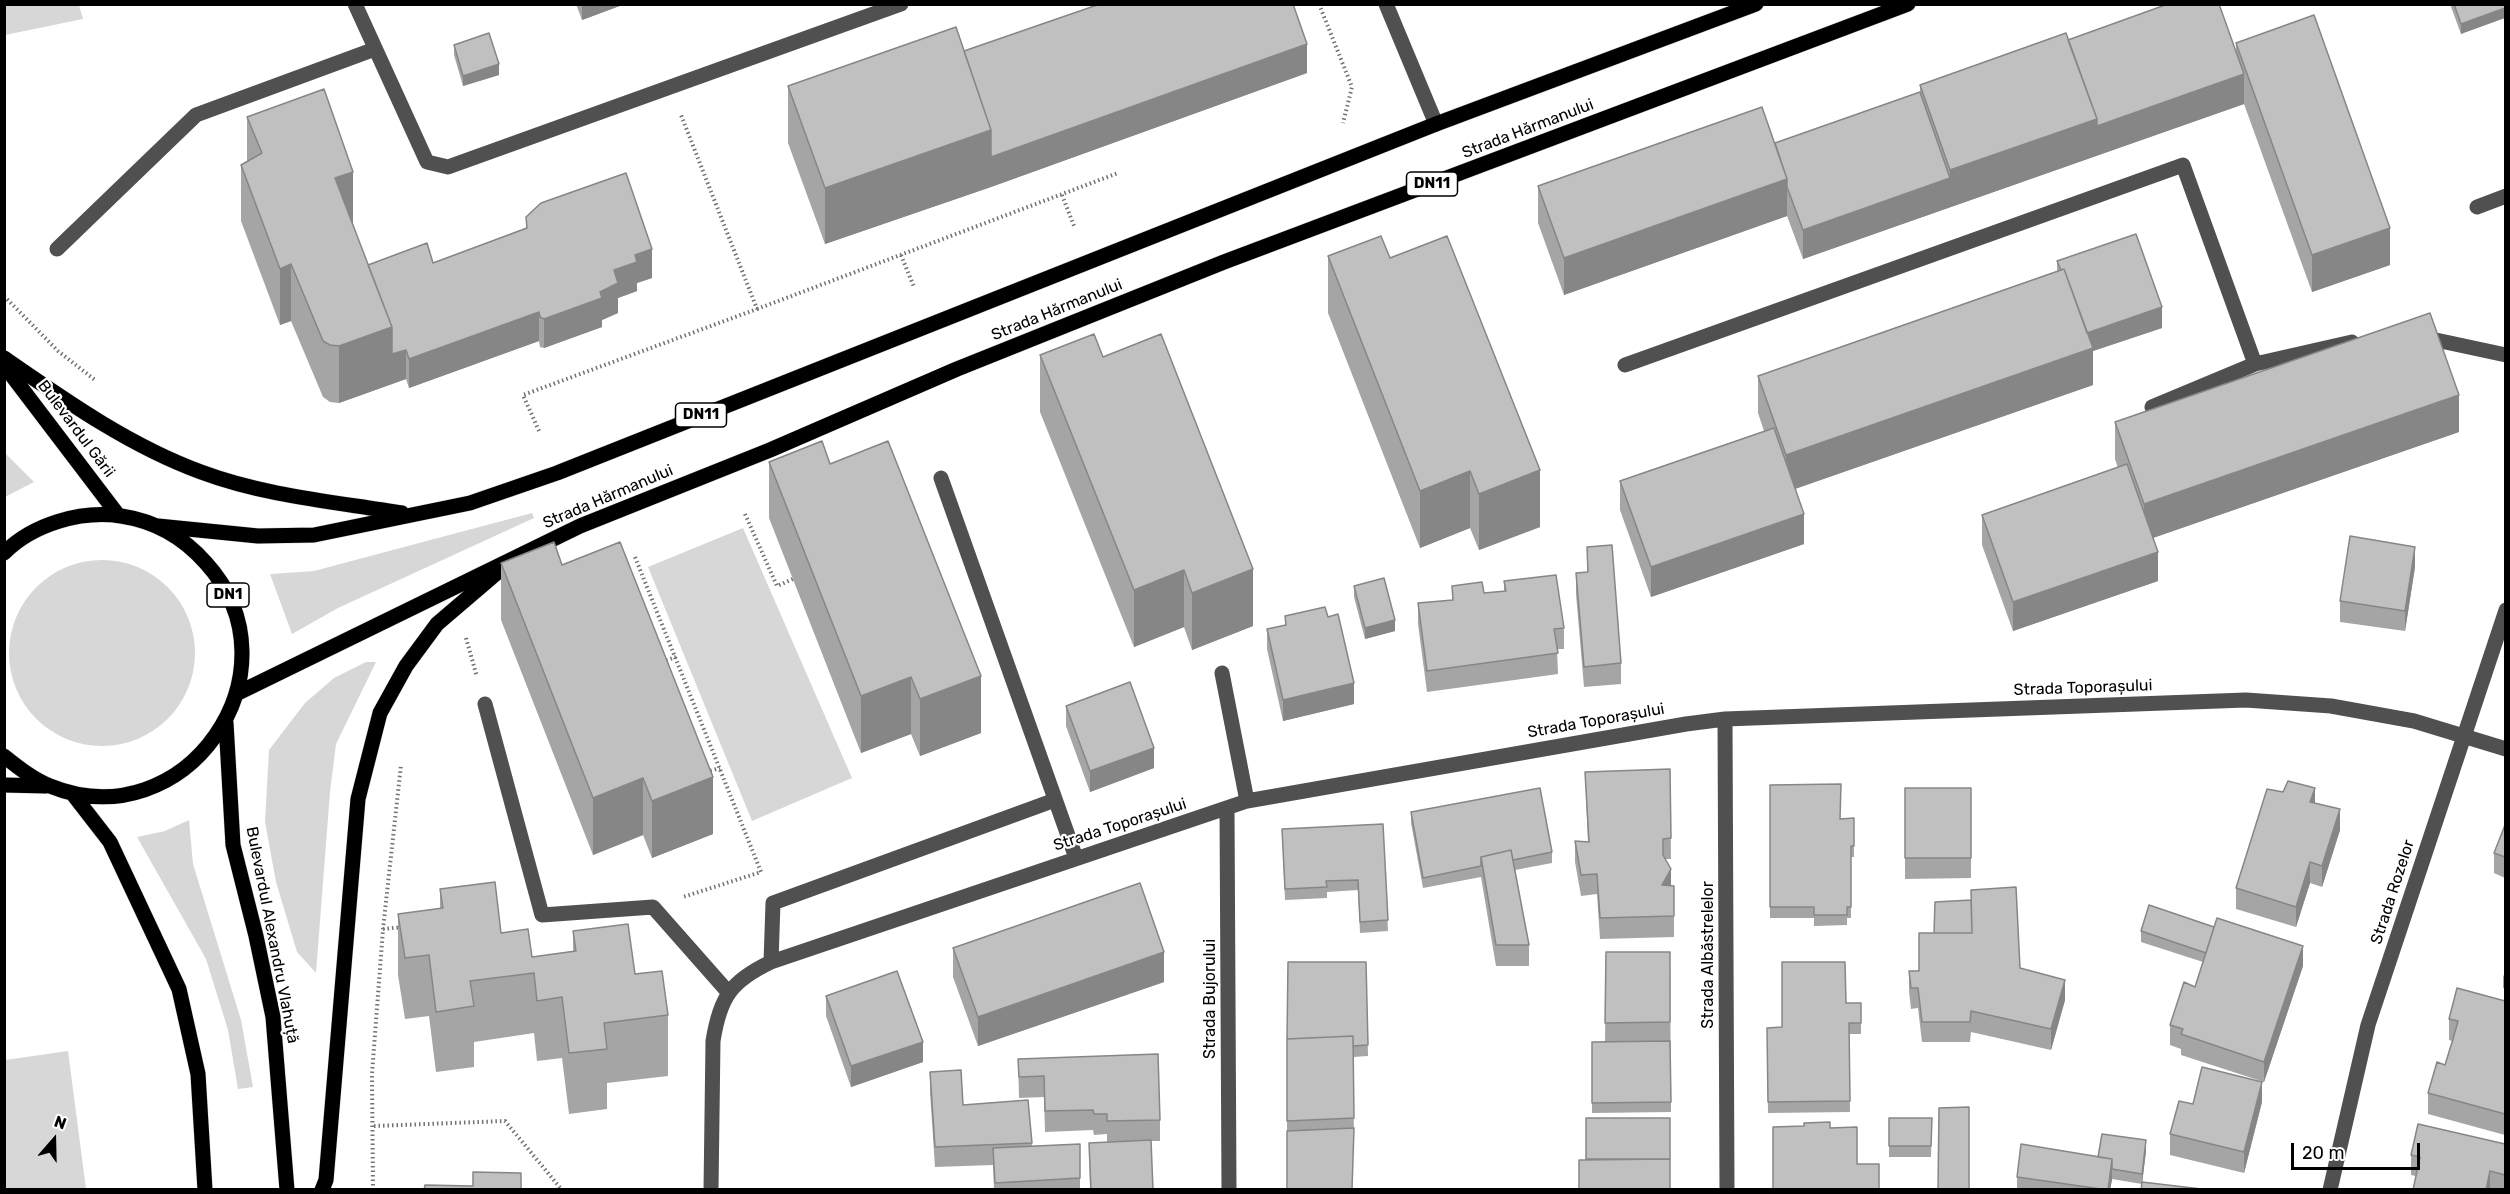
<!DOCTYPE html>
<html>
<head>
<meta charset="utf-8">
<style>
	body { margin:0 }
	#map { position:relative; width:2510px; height:1194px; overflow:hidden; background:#fff; font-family:Rubik,sans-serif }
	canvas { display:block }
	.frame { position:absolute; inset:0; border:6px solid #000; pointer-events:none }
	.north { position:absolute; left:24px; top:1110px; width:60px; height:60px; -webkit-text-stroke:4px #fff; paint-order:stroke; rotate:20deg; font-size:16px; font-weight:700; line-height:24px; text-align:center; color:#000 }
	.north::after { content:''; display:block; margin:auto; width:21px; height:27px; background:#000; clip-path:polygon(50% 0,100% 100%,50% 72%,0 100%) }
	.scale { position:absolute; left:2291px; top:1143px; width:129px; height:27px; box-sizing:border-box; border:3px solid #000; border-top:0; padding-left:8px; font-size:18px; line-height:21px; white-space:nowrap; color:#000; -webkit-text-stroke:4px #fff; paint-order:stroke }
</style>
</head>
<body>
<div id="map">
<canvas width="2510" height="1194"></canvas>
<div class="frame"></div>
<div class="north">N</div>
<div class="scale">20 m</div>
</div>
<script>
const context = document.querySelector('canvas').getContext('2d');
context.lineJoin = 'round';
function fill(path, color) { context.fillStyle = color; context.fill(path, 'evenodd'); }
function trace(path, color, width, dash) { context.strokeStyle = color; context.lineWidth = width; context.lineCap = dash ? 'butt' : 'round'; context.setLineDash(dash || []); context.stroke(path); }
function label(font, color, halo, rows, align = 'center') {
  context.font = font + ' Rubik,sans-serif'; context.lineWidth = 4.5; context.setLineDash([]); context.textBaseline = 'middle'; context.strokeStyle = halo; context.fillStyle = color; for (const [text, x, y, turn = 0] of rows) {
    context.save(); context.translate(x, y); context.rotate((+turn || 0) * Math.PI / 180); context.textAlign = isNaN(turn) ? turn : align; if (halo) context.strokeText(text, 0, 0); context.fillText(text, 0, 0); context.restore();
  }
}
const green = new Path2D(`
	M5 4 79 5 83 19 5 35Z
	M5 453 34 482 5 497Z
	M532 513 534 518 338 608 292 634 270 574 314 571Z
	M743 528 852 778 752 821 648 567Z
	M9 653a93 93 0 1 1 186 0a93 93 0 1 1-186 0Z
	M366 662H376L336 744 330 792 316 973 297 952 276 882 265 822 269 750 305 703 334 678Z
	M189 820 193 864 241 1020 253 1087 238 1089 228 1030 206 959 137 837 165 831Z
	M68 1051 86 1189H5V1060Z`);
const path = new Path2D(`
	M1319 4 1352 87 1343 123
	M1062 195 1074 226
	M901 255 914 287
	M4 296 58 351 95 380
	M757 309 1118 173
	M539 431 523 395 757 309 681 115
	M745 514 777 586 793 579
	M635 557 761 872 683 897
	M466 638 477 677
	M662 662 676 657
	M706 772 720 768
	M383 929 403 927
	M374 1126 505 1121 562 1190
	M373 1190 372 1074 383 929 401 765`);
const minor = new Path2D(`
	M355 4 427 162 448 167 901 4
	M1386 4 1436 124
	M2477 207 2506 196
	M57 249 196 115 375 49
	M2422 337 2506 355
	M2255 364 2352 342
	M1625 365 2183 165 2255 364 2152 407
	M941 478 1076 858
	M1222 673 1247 801
	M485 704 542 915 653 907 728 992
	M1725 719 1727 1190
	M1227 808 1229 1190
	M771 962 773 903 1055 800
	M711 1190 713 1041C720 997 731 981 771 962L1247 801 1686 724 1725 719 2246 700 2331 706 2414 721 2506 749
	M2330 1190 2368 1025 2506 610`);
const major = new Path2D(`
	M4 358C66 401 130 446 201 472 265 496 336 502 402 513
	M4 365 118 515
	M158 526 258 536 314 535 470 503 557 473 1436 124 1756 4
	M4 553C33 524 81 510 121 516 155 521 184 538 206 563 304 671 185 841 50 786 33 779 19 768 4 756
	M238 693 580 526 770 450 957 369 1224 262 1908 4
	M226 723 233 845 256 936 273 1017 287 1190
	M4 785 46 786
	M72 793 110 842 179 989 198 1074 205 1190
	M322 1190 326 1180 358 799 380 713 406 666 437 624 499 571`);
const wall = new Path2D(`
	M576 4H625L582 20Z
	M2450 4H2505L2461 34Z
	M2068 40 2236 50V43L2390 265 2312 292 2244 104 1803 259 1787 216 1564 295 1538 223V186L1775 143 1920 92V85Z
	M454 45 499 75 463 86 454 55Z
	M964 51 1307 73 991 187 825 244 788 143V86Z
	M247 117 353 226 368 265 433 263 526 228V217L652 278 637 283V291L618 298V313L602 320V327L544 348 540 347 539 341 409 388 406 379 339 403 330 402 323 397 291 321 280 325 241 221V165L247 161Z
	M1328 256 1390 258 1540 527 1479 550 1470 528 1420 548 1328 313Z
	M2057 261 2162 328 2093 351V385L1795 489 1804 544 1651 597 1620 510V481L1764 431 1758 413V376L2057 271Z
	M1040 355 1103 357 1253 626 1192 650 1184 627 1134 647 1040 412Z
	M2115 422 2459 432 2153 538 2158 581 2013 631 1982 545V515L2118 468 2115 459Z
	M769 462 830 464 981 733 920 756 911 734 861 753 769 518Z
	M1587 547 1621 663V684L1584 687 1576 594V573L1587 572Z
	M501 563 562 565 713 834 652 858 643 835 593 855 501 620Z
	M2415 567 2405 631 2340 622V601Z
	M1504 581 1564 628V649H1557L1558 674 1427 692 1418 624V603L1452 600V586L1484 593 1504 591Z
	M1354 586 1395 631 1365 639 1354 597Z
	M1285 616 1328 617 1354 704 1283 721 1267 649V629L1285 625Z
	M1066 706 1154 768 1090 792 1066 726Z
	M1670 769 1671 859H1666L1671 886H1674V937L1600 939 1597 894 1581 896 1575 862V841L1588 842 1585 772Z
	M1770 785 1840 819 1854 818V857H1851V918H1847V925L1814 926V918H1770Z
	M1905 788H1971V878L1905 879Z
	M2315 803 2340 830 2322 887 2310 883 2296 927 2236 909V888Z
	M1411 812 1552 852V863L1515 870 1529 945V966H1496L1481 877 1423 888 1411 823Z
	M1383 824 1388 931 1360 933 1358 890 1327 892V898L1285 900 1282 829Z
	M2505 825V878L2494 873V853Z
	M440 889 501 933 532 957 573 951V931L635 974 668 1015V1076L607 1083V1109L569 1114 562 1058 537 1061 534 1033 474 1042V1067L436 1072 429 1016 405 1019 398 975V914L440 908Z
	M2141 931 2303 966 2264 1082H2262V1102L2244 1173 2170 1155V1134L2193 1104 2261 1081 2181 1055V1049L2170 1045V1025L2195 987 2203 962 2141 942Z
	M953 948 1164 982 978 1046 953 977Z
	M1606 952H1670L1671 1112 1592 1113V1042H1605Z
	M1366 962 1368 1056 1353 1057 1354 1139 1287 1190V1059Z
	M2020 968 2065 1000 2051 1050 1971 1032 1970 1042H1922L1918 1008 1911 1009 1909 991V971Z
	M2505 972V989L2503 988V977Z
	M826 996 923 1062 851 1087 826 1016Z
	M2505 1001V1135L2428 1114V1093L2445 1065 2452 1041 2449 1040V1019Z
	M1846 1003H1861V1034H1849L1850 1112 1768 1113 1767 1028 1782 1027Z
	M1018 1059 1160 1120V1141H1151L1153 1190H1090L1089 1143 1107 1142V1134L1094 1135 1093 1130 1045 1132 1044 1097 1019 1098Z
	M930 1072 963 1105 1028 1100 1032 1146 1080 1144V1190H994L993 1165 935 1167 930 1092Z
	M1889 1118H1932L1931 1157H1889Z
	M2505 1144V1190H2413L2416 1176 2411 1175V1155Z
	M2146 1151 2142 1184 2112 1179 2110 1190H2017V1177L2098 1157Z`);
const shadedWall = new Path2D(`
	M582 4H625L582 20Z
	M2505 8V18L2461 34V24Z
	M1307 44V73L991 187V157Z
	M499 64V75L463 86V76Z
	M2244 74V104L1803 259V230L1950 178V170L2097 119Z
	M991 130V187L825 244V188Z
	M353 172V229L335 178Z
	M1787 179V216L1564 295V258Z
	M2390 228V265L2312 292V255Z
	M652 249V278L637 283V291L618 298V313L602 320V327L544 348V319L600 292 614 270 635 255Z
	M291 264V321L280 325V269Z
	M2162 307V328L2093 351V385L1786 492V455L2083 334Z
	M539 312V341L409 388V359Z
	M392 327 406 350V379L339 403V346Z
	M2459 395V432L2144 541V504Z
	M1540 470V527L1479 550V494Z
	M1470 471V528L1420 548V491Z
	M1804 514V544L1651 597V567Z
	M2415 547V567L2405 631V611Z
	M2158 552V581L2013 631V602Z
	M1253 569V626L1192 650V593Z
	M1184 570V627L1134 647V590Z
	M1395 620V631L1365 639V628Z
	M981 676V733L920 756V699Z
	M911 677V734L861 753V696Z
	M1354 683V704L1283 721V700Z
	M1154 748V768L1090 792V771Z
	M713 777V834L652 858V801Z
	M643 778V835L593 855V798Z
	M2315 788V809L2310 802Z
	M2340 809V830L2322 887V866Z
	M2310 862V883L2296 927V907Z
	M1671 869V889L1662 885Z
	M2303 946V966L2264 1082V1062Z
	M4 949H6V1009H4Z
	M1164 952V982L978 1046V1017Z
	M2065 980V1000L2051 1050V1029Z
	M923 1042V1062L851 1087V1066Z
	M2262 1082V1102L2244 1173V1152Z
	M2146 1140V1151L2142 1184V1174Z
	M2112 1159V1180L2110 1190H2108Z
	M2490 1171V1190H2486Z`);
const building = new Path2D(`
	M1100 4H1293L1307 44 991 157V130L964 51Z
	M2168 4H2219L2244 74 2097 126V119L2068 40Z
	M2454 4H2505V8L2461 24Z
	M2314 15 2390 228 2312 255 2236 43Z
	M956 27 991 130 825 188 788 86Z
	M489 33 499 64 463 76 454 45Z
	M2066 33 2097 119 1950 170 1920 85Z
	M324 89 353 172 335 178 392 327 339 346 330 345 323 341 291 264 280 269 241 165 262 153 247 117Z
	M1920 92 1950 178 1803 230 1787 187V179L1775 143Z
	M1762 107 1787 179 1564 258 1538 186Z
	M626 173 652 249 635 255 637 262 614 270 618 283 600 292 602 298 544 319 540 317 539 312 409 359 406 350 392 354V327L368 265 427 243 433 263 527 228 526 217 541 203Z
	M2136 234 2162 307 2087 333 2064 269 2061 270 2057 261Z
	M1381 236 1390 258 1447 236 1540 470 1479 494 1470 471 1420 491 1328 256Z
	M2064 269 2093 348 1786 455 1758 376Z
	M2430 313 2459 395 2144 504 2115 422Z
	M1094 334 1103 357 1161 334 1253 569 1192 593 1184 570 1134 590 1040 355Z
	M1774 428 1804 514 1651 567 1620 481Z
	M822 441 830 464 888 441 981 676 920 699 911 677 861 696 769 462Z
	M2127 464 2158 552 2013 602 1982 515Z
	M2350 536 2415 547 2405 611 2340 601Z
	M554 542 562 565 620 542 713 777 652 801 643 778 593 798 501 563Z
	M1612 545 1621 663 1584 667 1576 573 1588 572 1587 547Z
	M1556 575 1564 628 1554 629 1558 653 1427 671 1418 603 1453 600 1452 586 1482 582 1484 593 1506 591 1504 581Z
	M1384 578 1395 620 1365 628 1354 586Z
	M1325 607 1328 617 1338 614 1354 683 1283 700 1267 629 1286 625 1285 616Z
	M1130 682 1154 748 1090 771 1066 706Z
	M1670 769 1671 838 1663 839V855L1671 869 1662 885 1674 886V916L1600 918 1597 874 1581 875 1575 841 1589 842 1585 772Z
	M2288 781 2315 788 2310 802 2340 809 2322 866 2310 862 2296 907 2236 888 2267 789 2283 792Z
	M1841 784 1840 819 1854 818V846H1851V907H1847V915H1814V907H1770V785Z
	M1540 788 1552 852 1513 860 1511 850 1481 857V866L1423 878 1411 812Z
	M1905 788H1971V858H1905Z
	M1383 824 1388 920 1360 922 1358 880 1326 881 1327 887 1285 889 1282 829Z
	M2505 825V857L2494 853Z
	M1511 850 1529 945H1496L1481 857Z
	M495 882 501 933 528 929 532 957 576 951 573 931 628 924 635 974 662 971 668 1015 604 1023 607 1049 569 1053 562 997 537 1001 534 973 470 981 474 1006 436 1012 429 955 405 958 398 914 443 908 440 889Z
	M1140 883 1164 952 978 1017 953 948Z
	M2016 887 2020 968 2065 980 2051 1029 1971 1011 1970 1022H1922L1918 988H1911L1909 971H1919V933H1972L1971 890Z
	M1971 900 1972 933H1934L1935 902Z
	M2149 905 2214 927 2206 953 2141 931Z
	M2217 918 2303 946 2264 1062 2181 1034 2183 1029 2170 1025 2184 982 2195 987Z
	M1606 952H1670V1022L1605 1023Z
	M1288 962H1366L1368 1045 1353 1046V1036L1287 1039Z
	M1782 962H1845L1846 1003H1861V1023H1849L1850 1101 1768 1102 1767 1028 1782 1027Z
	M897 971 923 1042 851 1066 826 996Z
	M2457 988 2505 1001V1114L2428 1093 2437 1062 2445 1065 2453 1039 2458 1021 2449 1019Z
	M1353 1036 1354 1118 1287 1121V1039Z
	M1670 1041 1671 1102 1592 1103V1042Z
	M1158 1054 1160 1120 1107 1121V1114H1094L1093 1110 1045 1111 1044 1076 1019 1077 1018 1059Z
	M2202 1067 2262 1082 2244 1152 2170 1134 2179 1101 2193 1104Z
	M961 1070 963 1105 1028 1100 1032 1143 935 1147 930 1072Z
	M1969 1107V1190H1938L1939 1108Z
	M1586 1118H1670V1162V1159H1586Z
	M1889 1118H1932L1931 1146H1889Z
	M1830 1122V1128L1857 1127V1164H1879V1190H1773V1127L1804 1126V1123Z
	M2418 1124 2505 1144V1175L2490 1171 2486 1190H2413L2420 1157 2411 1155Z
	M1354 1128 1352 1190H1287V1131Z
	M2102 1134 2146 1140 2142 1174 2112 1169V1159L2098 1157Z
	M1151 1140 1153 1190H1091L1089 1143Z
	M1080 1144V1178L995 1183 993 1148Z
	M2021 1144 2112 1159 2108 1190 2017 1177Z
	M1670 1159V1190H1579V1160Z
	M473 1172 521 1173V1190H424L425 1185 473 1186Z
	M2142 1182 2210 1190H2141Z`);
const shields = [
	[1432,184,51],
	[701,415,51],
	[228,595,42]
];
const shieldNames = [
	["DN11",1432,184],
	["DN11",701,415],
	["DN1",228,595]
];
const streetNames = [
	["Strada Hărmanului",1528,129,-21],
	["Strada Hărmanului",1057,310,-22],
	["Bulevardul Gării",76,429,53],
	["Strada Hărmanului",608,497,-23],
	["Strada Toporașului",2083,688,-2],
	["Strada Toporașului",1596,721,-10],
	["Strada Toporașului",1120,825,-18],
	["Strada Rozelor",2393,892,-72],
	["Bulevardul Alexandru Vlahuță",272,935,79],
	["Strada Albăstrelelor",1708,955,-90],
	["Strada Bujorului",1210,999,-90]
];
fill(green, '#d7d7d7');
trace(major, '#dbdbdb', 16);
trace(path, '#727272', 4, [1.5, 3]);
trace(minor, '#505050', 15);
trace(major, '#000', 15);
fill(wall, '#a5a5a5');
fill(shadedWall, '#868686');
fill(building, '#c0c0c0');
trace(building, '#868686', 1.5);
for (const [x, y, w] of shields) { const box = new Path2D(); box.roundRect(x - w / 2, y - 12, w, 24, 4.5); context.fillStyle = '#fff'; context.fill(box); trace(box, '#000', 1.5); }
label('bold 15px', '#000', null, shieldNames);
label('16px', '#000', '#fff', streetNames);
</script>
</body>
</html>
